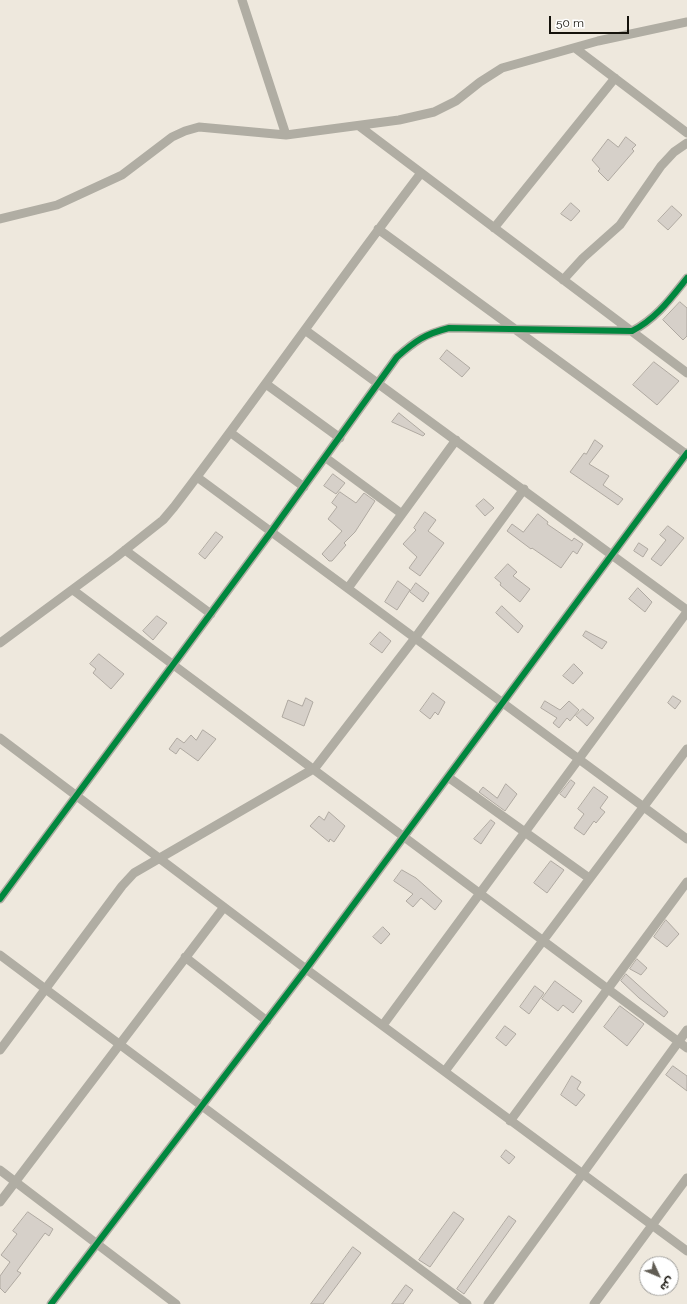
<!DOCTYPE html>
<html>
<head>
<meta charset="utf-8">
<style>
	body { margin:0 }
	#map { position:relative; width:687px; height:1304px; overflow:hidden; background:#eee8dd; font-family:Raleway,"Noto Sans Arabic",sans-serif }
	canvas { display:block }
	.north { position:absolute; left:639px; top:1256px; width:40px; height:40px; box-sizing:border-box; background:#fff; border:1px solid #a1a09d; border-radius:50%; rotate:134deg; font-size:11px; font-weight:700; line-height:16px; text-align:center; color:#15120b }
	.north::after { content:''; display:block; margin:auto; width:14px; height:18px; background:#615d54; clip-path:polygon(50% 0,100% 100%,50% 72%,0 100%) }
	.scale { position:absolute; left:549px; top:16px; width:80px; height:18px; box-sizing:border-box; border:2px solid #15120b; border-top:0; padding-left:5px; font-size:12px; line-height:14px; white-space:nowrap; color:#15120b; -webkit-text-stroke:3px #fff; paint-order:stroke }
</style>
</head>
<body>
<div id="map">
<canvas width="687" height="1304"></canvas>
<div class="north">ش</div>
<div class="scale">50 m</div>
</div>
<script>
const context = document.querySelector('canvas').getContext('2d');
context.lineJoin = 'round';
function fill(path, color) { context.fillStyle = color; context.fill(path, 'evenodd'); }
function trace(path, color, width, dash) { context.strokeStyle = color; context.lineWidth = width; context.lineCap = dash ? 'butt' : 'round'; context.setLineDash(dash || []); context.stroke(path); }
const building = new Path2D(`
	M626 137 636 145 632 149 634 151 608 181 598 171 600 169 592 160 608 139 618 147Z
	M571 203 580 211 571 221 561 214Z
	M672 206 682 215 668 230 658 221Z
	M680 302 687 308V336L683 340 663 320Z
	M447 350 470 368 462 377 440 359Z
	M654 362 679 381 657 405 633 385Z
	M399 413 425 434 423 436 392 422Z
	M595 440 603 446 589 464 609 476 603 485 623 499 618 505 570 472 584 453 586 454Z
	M333 474 345 483 336 494 324 486Z
	M340 492 356 503 364 493 375 501 355 532 344 543 346 545 332 561H329L322 554 342 531 328 519 337 507 332 503Z
	M484 499 494 508 485 516 476 506Z
	M425 512 436 520 428 531 444 543 420 576 409 568 417 557 403 544 416 530 414 528Z
	M538 514 548 522 547 524 572 541 574 538 583 544 577 554 573 551 561 568 532 548 531 549 507 531 512 524 523 532Z
	M668 526 684 538 661 566 651 559 666 540 660 535Z
	M216 532 223 537 205 559 199 554Z
	M639 543 648 549 643 557 634 551Z
	M508 564 517 572 513 576 530 589 520 602 500 585 501 583 495 578Z
	M398 581 410 590 397 610 385 602Z
	M416 583 429 593 423 602 410 592Z
	M638 588 652 602 645 612 629 599Z
	M502 606 523 626 518 633 496 613Z
	M157 616 167 623 153 640 143 631Z
	M586 631 607 642 602 649 583 636Z
	M380 632 391 641 382 653 370 644Z
	M99 654 124 674 111 689 93 673 96 669 90 664Z
	M574 664 583 673 573 684 563 676Z
	M433 693 445 702 438 715 435 712 430 719 420 711Z
	M673 696 681 701 675 709 668 703Z
	M306 698 313 702 304 726 282 717 288 700 302 706Z
	M545 701 560 710 569 701 579 710 570 721 567 718 559 728 553 723 557 718 541 708Z
	M583 709 594 718 587 726 576 716Z
	M203 730 216 739 198 761 180 748 176 754 169 749 177 738 184 743 191 735 196 740Z
	M571 780 575 783 565 798 560 794Z
	M506 784 517 794 505 811 479 792 483 787 497 798Z
	M594 787 608 797 600 808 605 812 596 823 594 821 584 835 574 828 584 814 578 809Z
	M329 812 345 826 334 842 330 839 329 842 310 826 319 816 324 820Z
	M491 820 495 823 481 844 474 839Z
	M551 861 564 870 547 893 534 883Z
	M402 870 416 878 442 901 435 910 421 898 413 907 406 901 413 894 394 881Z
	M666 920 679 934 667 947 654 937Z
	M383 927 390 934 381 944 373 937Z
	M637 959 647 968 641 975 630 969Z
	M626 974 668 1012 664 1017 639 998 621 981Z
	M555 981 582 1001 573 1013 563 1005 558 1011 542 999Z
	M535 986 544 993 529 1014 520 1007Z
	M620 1006 644 1024 627 1046 604 1027Z
	M505 1026 516 1034 506 1046 496 1038Z
	M673 1066 687 1076V1091L666 1075Z
	M572 1076 581 1082 577 1089 585 1095 576 1106 561 1095Z
	M506 1150 515 1157 509 1164 501 1157Z
	M28 1212 53 1229 49 1236 45 1233 17 1271 21 1273 5 1293 0 1288V1276L10 1262 1 1255 17 1234 13 1231Z
	M454 1212 464 1219 430 1267 419 1260Z
	M509 1216 516 1221 464 1294 457 1289Z
	M353 1247 361 1253 323 1304H311Z
	M406 1285 413 1290 403 1304H392Z`);
const street = new Path2D(`
	M242 0 286 135
	M575 48 687 133
	M359 126 687 373
	M0 219 57 205 122 175 172 137 185 131 199 127 286 135 399 120 434 112 456 101 480 82 502 68 598 41 687 22
	M494 228 615 78
	M378 229 686 454
	M563 280 583 258 620 225 661 166 674 152 687 143
	M305 330 687 610
	M266 384 340 438
	M231 433 304 487
	M326 458 402 514
	M197 477 687 839
	M125 550 211 614
	M348 588 456 440
	M73 590 687 1048
	M0 643 115 558 163 520 174 507C258 397 337 283 421 173
	M0 738 306 969 687 1251
	M448 777 589 878
	M0 899 271 532 397 357C415 341 425 334 449 328L632 331C656 319 671 298 687 278
	M0 955 467 1304
	M185 957 267 1021
	M383 1025 687 612
	M0 1050 122 886 134 873 315 768 415 638 524 489
	M445 1071 687 749
	M510 1121 687 882
	M0 1170 176 1304
	M0 1202 224 907
	M51 1304 306 969 687 453
	M488 1304 687 1030
	M594 1304 687 1178`);
const cycleway = new Path2D(`
	M0 899 271 532 397 357C415 341 425 334 449 328L632 331C656 319 671 298 687 278
	M51 1304 306 969 687 453`);
fill(building, '#d6d0c9');
trace(building, '#afa9a1', 1);
trace(street, '#b0ada3', 9);
trace(cycleway, '#00873e', 6);
</script>
</body>
</html>
